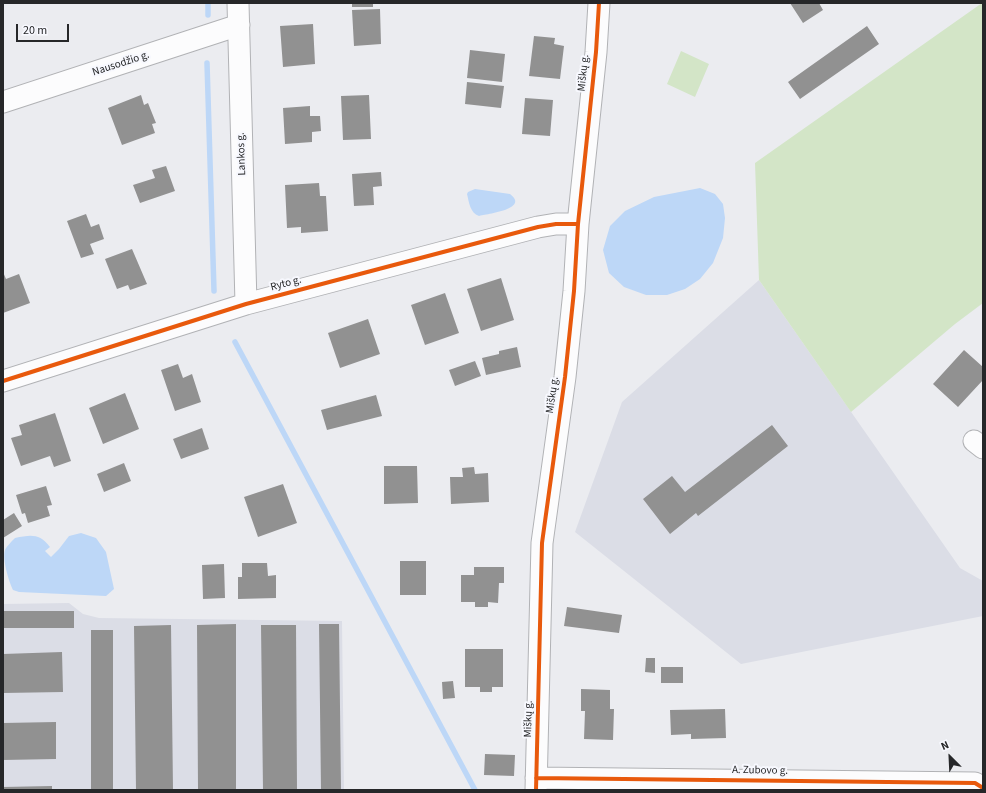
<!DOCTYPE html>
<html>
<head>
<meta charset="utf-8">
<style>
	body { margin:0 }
	#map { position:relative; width:986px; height:793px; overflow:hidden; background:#ebecf0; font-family:"Source Sans 3",sans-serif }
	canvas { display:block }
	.frame { position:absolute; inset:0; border:4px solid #262729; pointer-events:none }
	.north { position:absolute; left:930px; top:737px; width:40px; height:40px; -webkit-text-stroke:3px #f7f8fe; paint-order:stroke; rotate:336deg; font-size:11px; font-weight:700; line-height:16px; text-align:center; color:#262729 }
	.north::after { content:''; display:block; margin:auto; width:14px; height:18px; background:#262729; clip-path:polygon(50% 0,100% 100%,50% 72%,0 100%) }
	.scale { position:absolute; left:16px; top:24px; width:53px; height:18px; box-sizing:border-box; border:2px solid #262729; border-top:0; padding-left:5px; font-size:12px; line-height:14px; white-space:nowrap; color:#262729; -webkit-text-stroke:3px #f7f8fe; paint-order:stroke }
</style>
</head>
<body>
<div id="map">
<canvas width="986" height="793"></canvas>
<div class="frame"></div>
<div class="north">N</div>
<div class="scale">20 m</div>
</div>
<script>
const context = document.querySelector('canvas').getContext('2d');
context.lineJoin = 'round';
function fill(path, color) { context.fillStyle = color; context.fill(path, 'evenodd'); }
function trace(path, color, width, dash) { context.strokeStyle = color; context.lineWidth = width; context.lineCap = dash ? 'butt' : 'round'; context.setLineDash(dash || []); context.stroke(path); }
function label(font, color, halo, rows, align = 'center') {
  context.font = font + ' "Source Sans 3",sans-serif'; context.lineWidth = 4; context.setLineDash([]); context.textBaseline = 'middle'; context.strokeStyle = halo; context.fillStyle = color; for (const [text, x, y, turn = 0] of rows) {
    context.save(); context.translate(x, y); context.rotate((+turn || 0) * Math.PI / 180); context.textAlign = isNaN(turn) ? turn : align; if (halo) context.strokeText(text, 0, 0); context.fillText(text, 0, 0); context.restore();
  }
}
const built = new Path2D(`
	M759 280 960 568 983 581V616L741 664 575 532 622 402Z
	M69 603 83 614 99 618 342 621 344 790H3V604Z`);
const green = new Path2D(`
	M982 3H983V303L955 324 851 412 759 280 755 163Z
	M681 51 709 64 695 97 667 84Z`);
const water = new Path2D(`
	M700 188 715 194 723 204 725 218 723 238 713 263 700 279 685 289 667 295H646L624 287 609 273 603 250 610 226 625 211 654 197Z
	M475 189 510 194C530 209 487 214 479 216 470 213 469 202 467 194L468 192Z
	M81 533 96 538 106 552 114 589 106 596 19 592 13 590C9 582 2 559 5 550 7 546 12 541 15 538 31 535 39 533 50 547L45 551 51 557 59 549 69 536Z`);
const stream = new Path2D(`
	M208 3V15
	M207 63 214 291
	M235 342 475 790`);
const building = new Path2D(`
	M352 3H373V7H352Z
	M790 3H819L823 10 803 23Z
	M380 9 381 44 354 46 352 10Z
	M313 24 315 64 283 67 280 26Z
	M867 26 879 44 800 99 788 82Z
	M534 36 555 38 554 44 564 46 560 79 529 76Z
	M470 50 505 54 502 82 467 78Z
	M467 82 504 86 501 108 465 104Z
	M141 95 144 105 148 103 156 123 152 124 155 133 122 145 108 108Z
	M369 95 371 139 343 140 341 96Z
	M525 98 553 100 550 136 522 134Z
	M310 106V116H320L321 131 312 132V142L285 144 283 108Z
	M166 166 175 191 140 203 133 185 155 178 152 170Z
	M381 172 382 186 373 187 374 205 354 206 352 174Z
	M319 183 320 196H326L328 231 301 233V227L287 228 285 185Z
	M86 214 91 227 99 224 104 239 90 244 94 254 81 258 67 221Z
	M132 249 147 284 130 290 128 285 117 289 105 259Z
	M3 272 6 279 19 274 30 303 3 313Z
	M501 278 514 320 481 331 467 289Z
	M445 293 459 333 425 345 411 305Z
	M368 319 380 354 340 368 328 333Z
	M517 347 521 367 486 375 482 358 499 354V351Z
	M964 350 983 367V380L958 407 933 384Z
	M475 361 481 376 455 386 449 370Z
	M178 364 183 378 192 374 201 402 175 411 161 370Z
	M125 393 139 429 103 444 89 408Z
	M376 395 382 416 327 430 321 410Z
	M55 413 71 461 54 467 50 456 21 466 11 438 22 435 19 425Z
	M772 425 788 446 698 516 696 513 670 534 643 499 672 476 685 492Z
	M202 428 209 449 181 459 173 439Z
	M124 463 131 481 104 492 97 474Z
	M384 466H417L418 503 384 504Z
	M474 467 475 474 488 473 489 502 451 504 450 477H463L462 468Z
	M283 484 297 523 258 537 244 497Z
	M46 486 52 505 47 506 50 516 28 523 25 513 22 514 16 495Z
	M14 513 22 526 3 538V520Z
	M400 561H426V595H400Z
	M242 563H267L268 576 276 575V598L238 599V577H242Z
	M224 564 225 598 203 599 202 565Z
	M474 567H504V583H499L498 603 488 602V607H475V602H461V575H474Z
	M567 607 622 615 619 633 564 626Z
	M3 611H74V628H3Z
	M236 624V790H198L197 625Z
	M319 624H339L341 790H321Z
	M171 625 173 790H136L134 626Z
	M261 625H296L297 790H263Z
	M91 630H113V790H91Z
	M465 649H503V687H492V692H480V687H465Z
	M62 652 63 692 3 693V654Z
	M646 658H655V673L645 672Z
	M661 667H683V683H661Z
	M453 681 455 698 443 699 442 682Z
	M581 689 610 690V709H614L613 740 584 739 585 711H581Z
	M725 709 726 738 691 739V734L671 735 670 710Z
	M56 722V759L3 760V723Z
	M485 754 515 755 514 776 484 775Z
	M52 786V790H3V787Z`);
const minor = new Path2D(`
	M238 3 246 304
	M3 102 239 25
	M3 381 246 304 538 227 556 224H578
	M974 441 983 448
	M536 778 975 783 983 788
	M536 790 542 543 565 377 574 291 578 224 596 52 599 3`);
const cycleway = new Path2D(`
	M3 381 246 304 538 227 556 224H578
	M536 778 975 783 983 788
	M536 790 542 543 565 377 574 291 578 224 596 52 599 3`);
const streetNames = [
	["Nausodžio g.",121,64,-18],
	["Miškų g.",584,73,-84],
	["Lankos g.",242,154,-92],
	["Ryto g.",286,284,-15],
	["Miškų g.",553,395,-82],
	["Miškų g.",529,719,-89],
	["A. Zubovo g.",760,771,1]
];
fill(built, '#dbdde6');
fill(green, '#d3e5c7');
fill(water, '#bdd7f7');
trace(stream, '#bdd7f7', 5.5);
fill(building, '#919191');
trace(minor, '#b1b2b5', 23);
trace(minor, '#fcfcfd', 21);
trace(cycleway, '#e8590c', 4);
label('11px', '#262729', '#f7f8fe', streetNames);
</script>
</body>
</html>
